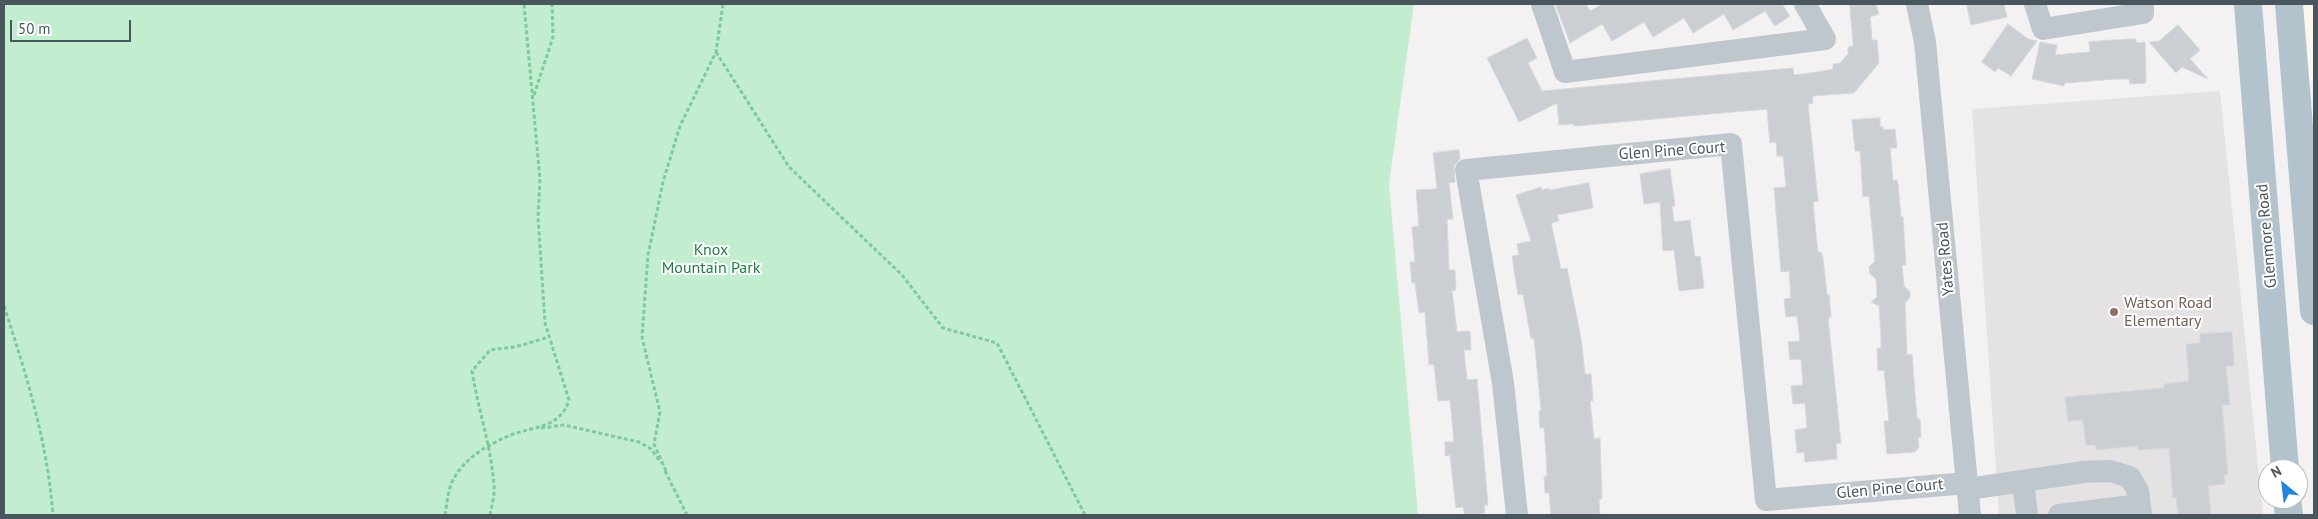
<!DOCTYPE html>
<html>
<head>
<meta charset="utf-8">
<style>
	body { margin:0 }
	#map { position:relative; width:2318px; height:519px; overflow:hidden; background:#f3f1f1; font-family:"PT Sans",sans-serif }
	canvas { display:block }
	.frame { position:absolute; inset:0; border:5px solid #49565e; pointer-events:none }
	.north { position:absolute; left:2258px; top:459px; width:50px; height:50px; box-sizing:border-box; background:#fff; border:1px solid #b6bbbf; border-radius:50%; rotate:331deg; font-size:14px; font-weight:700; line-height:20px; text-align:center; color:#49565e }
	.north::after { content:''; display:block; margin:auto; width:18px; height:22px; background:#2185dd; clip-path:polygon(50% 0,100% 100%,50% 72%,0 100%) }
	.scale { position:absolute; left:10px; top:20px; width:121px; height:22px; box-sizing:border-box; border:2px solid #49565e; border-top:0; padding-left:6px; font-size:15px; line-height:18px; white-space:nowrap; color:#49565e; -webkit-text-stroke:4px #fff; paint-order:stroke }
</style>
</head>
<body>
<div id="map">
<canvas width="2318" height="519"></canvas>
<div class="frame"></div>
<div class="north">N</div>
<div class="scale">50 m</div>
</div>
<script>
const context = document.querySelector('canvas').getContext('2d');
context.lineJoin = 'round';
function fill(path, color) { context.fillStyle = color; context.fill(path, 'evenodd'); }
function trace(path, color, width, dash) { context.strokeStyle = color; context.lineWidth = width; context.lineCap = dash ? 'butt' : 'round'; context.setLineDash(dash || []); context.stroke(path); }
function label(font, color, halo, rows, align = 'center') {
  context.font = font + ' "PT Sans",sans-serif'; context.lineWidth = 4; context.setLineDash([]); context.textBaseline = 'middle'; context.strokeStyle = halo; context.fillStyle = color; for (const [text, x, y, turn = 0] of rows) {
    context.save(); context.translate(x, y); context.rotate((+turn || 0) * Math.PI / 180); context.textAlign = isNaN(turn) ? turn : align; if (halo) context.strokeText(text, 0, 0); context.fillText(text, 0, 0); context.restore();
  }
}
const commercial = new Path2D(`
	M2293 4H2314V80L2300 82Z`);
const education = new Path2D(`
	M2220 91 2263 515H1999L1972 109Z`);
const green = new Path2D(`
	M4 4H1414L1389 184 1418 515H4Z`);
const building = new Path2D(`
	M1560 4H1586L1590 11 1603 4H1782L1790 16 1775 26 1765 11 1733 30 1724 14 1693 33 1684 18 1653 37 1644 22 1612 41 1602 24 1570 43 1556 6Z
	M1850 4H1876L1879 14 1870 17 1872 40H1877L1879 63 1854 93 1812 96 1813 103 1808 104 1818 201 1813 202 1816 234 1818 252H1821L1823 258 1827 295H1829L1831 317 1828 318 1841 443 1836 444 1837 459 1805 462 1804 452 1797 453 1795 430 1807 428 1805 403 1793 404 1791 386 1803 385 1801 359 1790 360 1788 342 1800 341 1797 316 1786 317 1784 299 1791 298 1789 271 1781 272 1774 188 1786 187 1783 156H1777L1776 142 1770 143 1767 109 1575 126 1572 124 1559 125 1557 103 1519 122 1487 58 1527 38 1537 58 1528 63 1542 91 1793 68 1794 75 1818 72 1833 69V64L1840 63 1848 54V47L1853 46Z
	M1967 4H2004L2007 17 1971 25Z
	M2008 24 2028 39 2037 41 2011 76 1998 68 1995 72 1982 62Z
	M2178 25 2200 50 2190 59 2208 79 2182 67 2176 73 2149 42 2159 41Z
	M2129 39H2136V43L2145 42 2146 83 2130 84 2129 79H2116L2065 83 2064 86 2032 79 2040 42 2057 45 2055 55 2090 52 2089 42Z
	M1880 118V127H1883V130L1895 129 1897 148H1890L1893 181 1897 180 1898 183 1901 217H1903L1906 265H1902L1904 286 1910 292V297L1905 303 1907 355 1912 354 1917 419H1920L1921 437 1918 438 1919 447 1915 452 1887 454 1884 421H1889L1884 370 1878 371 1877 348H1881V338L1879 306 1871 302 1877 297 1876 279 1870 274 1869 267 1875 261 1869 196 1863 197 1860 151H1855L1852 120Z
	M1459 150 1460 159 1454 166 1455 182 1449 183 1453 219H1447L1449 270H1455L1456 290 1452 291 1457 332 1470 331 1471 350H1464L1467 380 1477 379 1488 505H1484L1485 513 1465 515 1463 507 1456 508 1450 455 1445 456V442H1454L1450 400 1438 401 1434 364 1429 365 1425 312 1419 313 1415 283H1412L1410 262H1415L1412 227 1419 226 1416 190 1437 189 1433 153Z
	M1670 169 1675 206H1672L1674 222 1690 220 1695 257 1700 256 1704 288 1679 291 1674 250 1663 251 1660 202 1644 204 1640 174Z
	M1589 183 1593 208 1557 215 1559 221 1551 223 1561 269 1567 268 1581 338 1585 374H1591L1593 401H1590L1594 439 1600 438 1602 499H1599L1600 515H1551L1549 493H1545L1544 476H1547L1546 454 1544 428H1540L1539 411 1541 410 1534 338 1531 339 1523 294 1518 295 1512 256 1519 255 1517 244 1531 241 1516 195 1541 187 1542 190 1549 188V190Z
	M2232 332 2234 366H2226L2230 405H2222L2228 474 2224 475 2225 484 2208 486 2211 515H2178L2176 497 2173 498 2169 448 2138 450 2137 446 2096 450 2095 445H2086L2083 420 2068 421 2065 397 2164 388V384L2189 381 2186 344 2200 343V334Z`);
const path = new Path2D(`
	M716 52 789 167 902 275 943 328 997 343 1085 515
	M534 95 553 37 552 4
	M4 306C27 377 47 440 53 515
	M541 428 564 425 639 442 651 449 661 463
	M665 471 687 515
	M666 471 654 444 660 412 642 337 648 255 663 182 680 126 716 52 723 4
	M445 515C447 504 448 488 454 478 466 457 489 444 511 435 534 426 561 428 569 400L545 323 538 217 540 180 524 4
	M490 515C492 505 495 494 494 485 491 446 478 409 472 371L490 350 515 347 549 337`);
const minor = new Path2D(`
	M1542 4 1565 72 1825 39 1805 4
	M1917 4 1925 42 1970 515
	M2035 4 2043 29 2143 13V4
	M2023 481 2027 515
	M1968 489 2084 472 2110 471 2130 477 2138 491 2141 515
	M1517 515 1503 383 1466 170 1731 144 1766 500 1967 483
	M2059 515 2140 505`);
const major = new Path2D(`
	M2248 4 2285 469
	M2289 4 2314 311
	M2287 499 2289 515`);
const markers = [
	[2114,312,5,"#8d6e63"]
];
const streetNames = [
	["Glen Pine Court",1672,151,-4],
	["Glenmore Road",2267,236,-95],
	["Yates Road",1946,259,-95],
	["Glen Pine Court",1890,489,-5]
];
const parkNames = [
	["Knox",711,250],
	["Mountain Park",711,268]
];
const educationNames = [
	["Watson Road",2124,303],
	["Elementary",2124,321]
];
fill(commercial, '#fcf6ec');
fill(education, '#e4e2e3');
fill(green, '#c2eecf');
fill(building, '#cbcfd3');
trace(building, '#d5d8dc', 1);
trace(path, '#7bcb9c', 3, [4, 2.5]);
trace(minor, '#bdc7cd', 22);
trace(major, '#b2c3ce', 28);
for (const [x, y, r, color] of markers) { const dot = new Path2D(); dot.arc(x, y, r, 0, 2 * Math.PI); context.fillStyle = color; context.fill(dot); trace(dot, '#fff', 2); }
label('16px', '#49565e', '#fff', streetNames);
label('16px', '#1c7e44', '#fff', parkNames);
label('16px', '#785e54', '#fff', educationNames, 'left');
</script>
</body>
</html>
